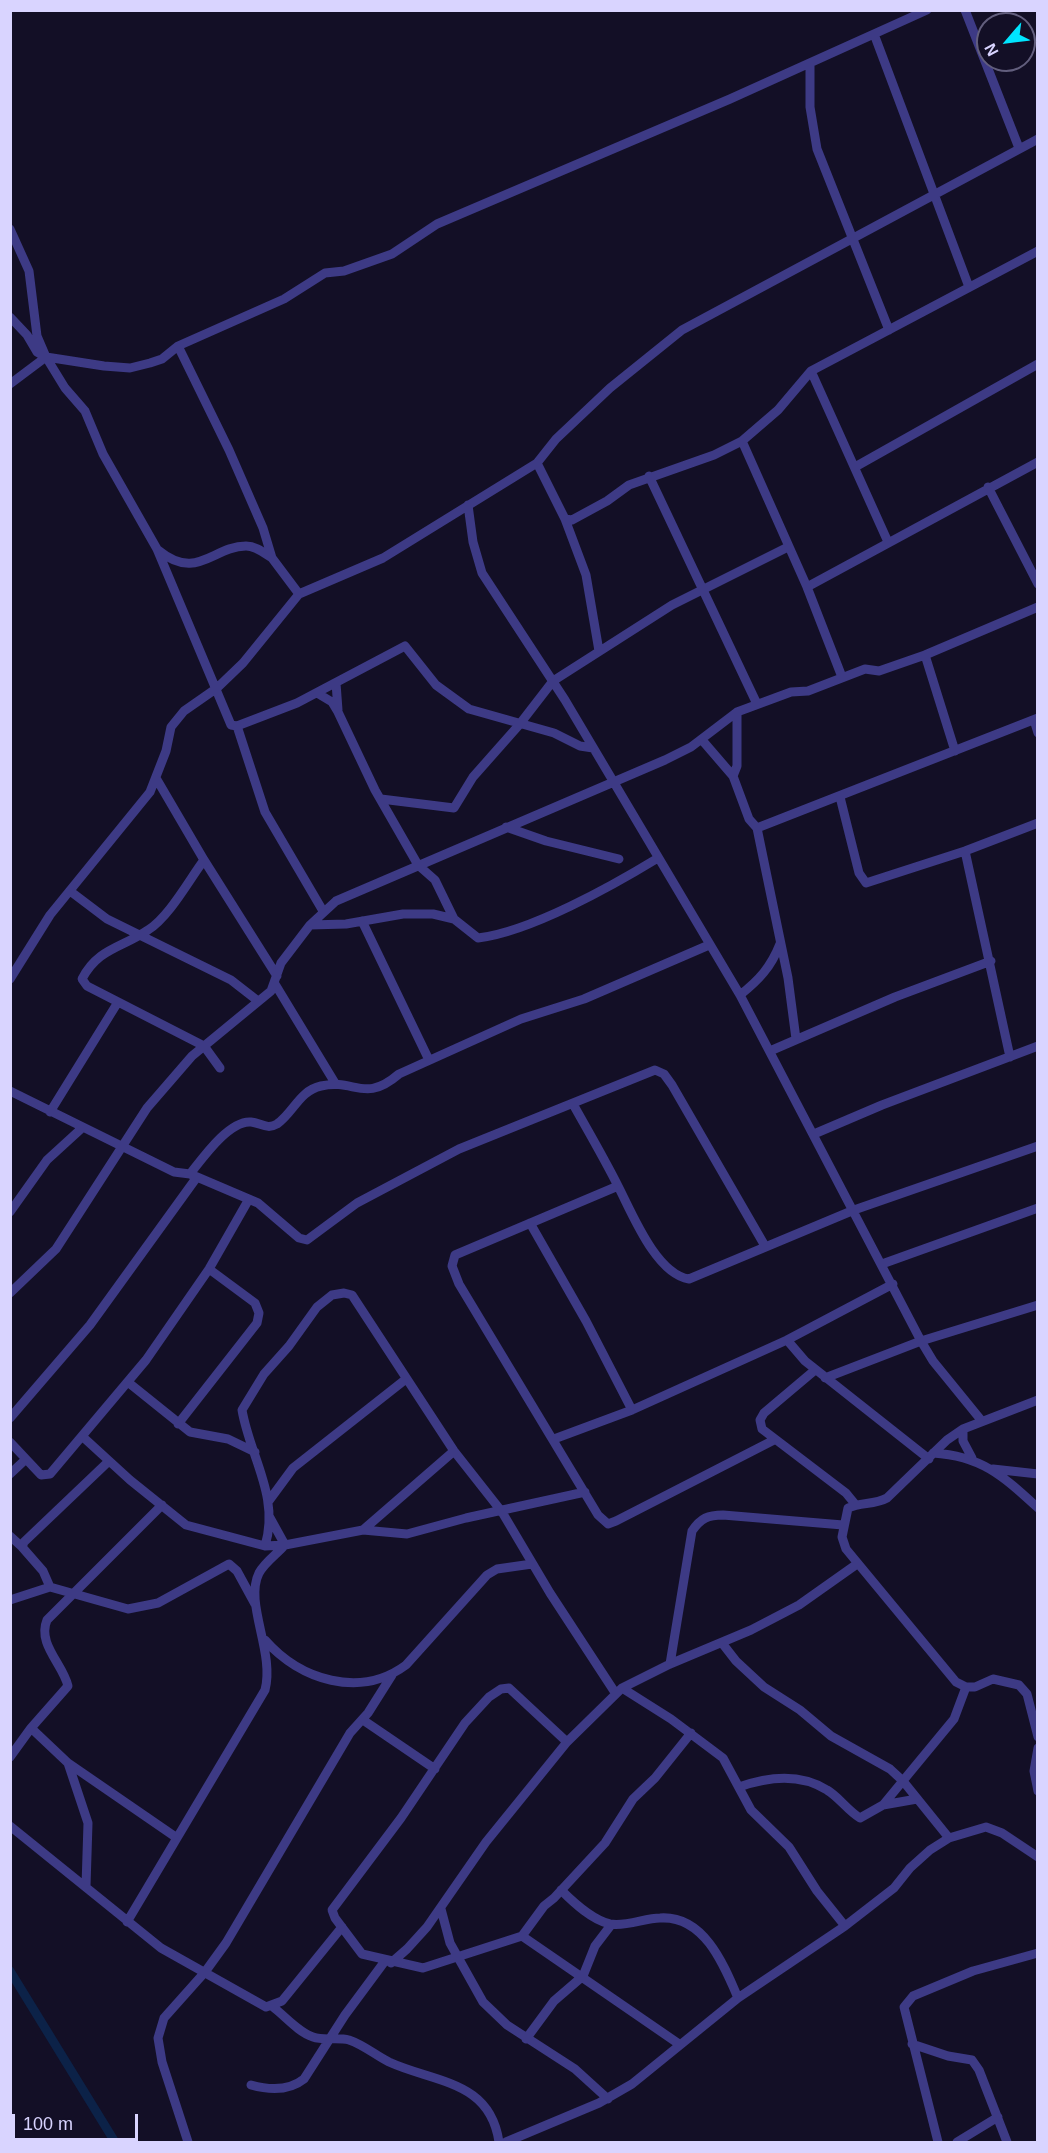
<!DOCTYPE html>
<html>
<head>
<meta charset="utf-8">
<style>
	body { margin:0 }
	#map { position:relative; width:1048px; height:2153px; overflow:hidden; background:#130f26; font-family:Arial,sans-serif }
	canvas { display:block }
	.frame { position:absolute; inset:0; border:12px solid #d9d4ff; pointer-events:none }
	.north { position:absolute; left:976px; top:12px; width:60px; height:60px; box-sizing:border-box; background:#130f26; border:2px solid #625e7d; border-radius:50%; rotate:242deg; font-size:16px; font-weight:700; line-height:24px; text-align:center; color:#d9d4ff }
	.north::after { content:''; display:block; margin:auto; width:21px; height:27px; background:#00e5ff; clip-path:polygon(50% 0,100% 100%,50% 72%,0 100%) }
	.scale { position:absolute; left:12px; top:2114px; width:126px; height:27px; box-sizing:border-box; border:3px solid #d9d4ff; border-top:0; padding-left:8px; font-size:18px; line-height:21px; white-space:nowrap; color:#d9d4ff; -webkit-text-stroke:4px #130f26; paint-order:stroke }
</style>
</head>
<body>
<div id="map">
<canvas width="1048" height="2153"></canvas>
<div class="frame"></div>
<div class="north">N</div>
<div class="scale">100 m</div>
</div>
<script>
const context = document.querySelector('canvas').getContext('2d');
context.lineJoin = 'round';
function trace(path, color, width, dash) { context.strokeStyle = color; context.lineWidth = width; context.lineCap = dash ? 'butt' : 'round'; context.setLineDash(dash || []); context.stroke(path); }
const canal = new Path2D(`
	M10 1971 115 2142`);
const minor = new Path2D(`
	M965 10 1019 148
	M874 34 969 287
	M810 63V107L817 149 889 330
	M10 229 29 271 37 336 46 357 65 388 85 411 103 454 157 549 231 725 237 726 297 703 405 646 436 685 469 709 554 733 580 746 593 748
	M10 317 27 335 37 352 46 357 104 366 130 368 150 363 162 359 178 346 284 299 325 273 344 271 392 254 437 224 730 99 927 10
	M178 346 229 450 263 528 272 558 299 594
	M811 371 888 542
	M10 384 46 357
	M742 441 807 587 842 677
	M537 463 565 519 586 575 599 651
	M855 467 1038 364
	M649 476 757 704
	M988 487 1038 584
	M468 505 473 542 482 573 565 700 740 995 921 1341 933 1361 981 1420
	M565 519 572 520 607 501 629 485 714 455 742 441 778 410 811 371 1038 251
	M158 550C197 582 213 546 246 546 256 546 264 553 272 558
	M807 587 1038 462
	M925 655 955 751
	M336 683 338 710
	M317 693 332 702 338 712 375 790 418 865 435 880 454 919
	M1034 720 1038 733
	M237 726 265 812 323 911
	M702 740 733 776 749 819 757 828 1038 718
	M733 776 737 766V712
	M156 778 204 860 277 976
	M840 797 859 873 866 883 965 851 1038 823
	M381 799 454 808 473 777 519 725 553 681 672 605 788 547
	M506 827 546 841 619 859
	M757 828 788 978 796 1039
	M965 851 1010 1057
	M204 860C189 880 169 917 148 930 122 948 98 948 82 979L87 986 204 1046 220 1068
	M70 891 107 919 231 980 258 1001
	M362 921 429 1060
	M310 925 346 924 403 914H433L454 919 478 938C530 932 612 886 658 858
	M10 979 50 915 150 792 166 751 171 727 184 711 217 688 243 663 299 594 383 558 537 463 556 439 610 388 682 330 1038 139
	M275 984 335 1083
	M740 995C759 980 771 967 780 944
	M770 1051 895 997 991 961
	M10 1091 174 1172 190 1174 258 1203 299 1238 307 1240 357 1203 459 1149 655 1070 664 1074 672 1085 765 1246
	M573 1104C588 1131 604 1158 618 1186 632 1213 656 1274 689 1279L854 1210 1038 1146
	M50 1112 118 1002
	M814 1134 882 1105 1038 1046
	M190 1174C202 1159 229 1120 251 1122 261 1123 267 1130 277 1124 294 1112 299 1091 321 1086 355 1078 364 1104 399 1074L521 1019 584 999 709 945
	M618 1186 455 1255 452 1266 459 1284 598 1515 608 1524 616 1521 774 1440
	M10 1212 47 1160 82 1128
	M530 1223 586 1321 632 1410
	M882 1264 1038 1208
	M893 1284 787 1340 805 1361 929 1459
	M10 1293 56 1249 147 1108 192 1056 271 991 281 963 310 925 336 901 665 760 691 747 737 712 791 692 808 691 865 669 879 671 925 655 1038 607
	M815 1370 764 1413 760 1420 762 1429 846 1493 855 1504
	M825 1378 921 1341 1038 1305
	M129 1383 190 1432 228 1439 255 1452
	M1038 1400 963 1429 947 1440 887 1498C874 1505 861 1502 848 1508L842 1537 846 1549 956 1682 966 1687H975L993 1679 1019 1685 1027 1694 1038 1737
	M10 1418 90 1325 197 1177
	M178 1424 257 1323 259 1313 255 1303 209 1269
	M963 1429V1441L972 1458
	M83 1437 130 1480 186 1525 265 1546 285 1545 363 1530 407 1534 466 1518 585 1492
	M554 1439 632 1410 787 1340
	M10 1442 41 1475 50 1474 146 1360 209 1269 249 1199
	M933 1453C982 1456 1003 1476 1038 1508
	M993 1469 1038 1474
	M10 1474 26 1459
	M268 1502 293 1468 406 1379
	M269 1516 285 1545
	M363 1530 454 1451
	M10 1536 22 1547
	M265 1546C280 1496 250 1457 242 1410L264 1374 289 1346 317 1307 332 1295 344 1293 352 1295 454 1451 502 1512 550 1593 616 1694
	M50 1587 43 1571 22 1547 24 1542 109 1461
	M10 1600 50 1587 128 1609 158 1603 229 1564 237 1571 255 1604
	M265 1640C300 1680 360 1699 406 1665L487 1575 497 1569 532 1564
	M722 1643 736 1661 764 1687 800 1710 831 1736 890 1769 903 1781 949 1838
	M670 1664 692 1531C701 1518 708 1515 723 1515L843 1525
	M622 1688 671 1719 723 1758 751 1810 789 1847 817 1891 845 1926
	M363 1720 435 1769
	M31 1728 68 1763 177 1838
	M567 1742 509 1688 501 1689 489 1697 465 1723 401 1818 332 1910 335 1918 362 1954 423 1968 522 1936 544 1906 554 1898 605 1843 633 1799 655 1778 691 1733
	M1038 1748 1034 1771 1038 1791
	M10 1757 31 1728 68 1686C63 1664 37 1644 47 1620L162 1505
	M68 1763 88 1823 86 1886
	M739 1787C767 1777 800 1773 827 1790 839 1797 847 1810 860 1818L883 1805 954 1719 966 1687
	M883 1805 917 1799
	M10 1826 161 1948 266 2007 282 2001 342 1927
	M561 1890C574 1903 592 1920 610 1924 626 1927 645 1918 660 1918 704 1915 724 1965 738 1998
	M441 1909 450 1943 483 2002 507 2025 575 2069 608 2099
	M127 1922 265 1690C275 1652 244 1603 259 1573 265 1562 277 1554 285 1545
	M522 1936 679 2044
	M391 1963 407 1949 427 1927 486 1842 567 1742 622 1688 670 1664 751 1630 799 1605 857 1564
	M273 2007C285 2016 298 2032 313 2037 324 2041 337 2037 349 2040 364 2045 375 2055 389 2062 435 2083 490 2080 499 2142
	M526 2039 554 2001 583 1976 595 1946 611 1925
	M912 2044 948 2056 972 2060 979 2070 1007 2142
	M251 2085C269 2090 289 2091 304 2079L345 2015 385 1961
	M188 2142 162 2062 158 2038 164 2018 205 1972 226 1943 350 1733 368 1713 392 1675
	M506 2142 599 2103 632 2084 738 1998 845 1926 894 1888 910 1868 930 1850 949 1838 986 1827 1002 1833 1038 1857
	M938 2142 904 2007 913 1996 973 1971 1038 1953
	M957 2142 998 2117`);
trace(canal, '#0c2248', 9);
trace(minor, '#3d3a85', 9);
</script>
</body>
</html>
